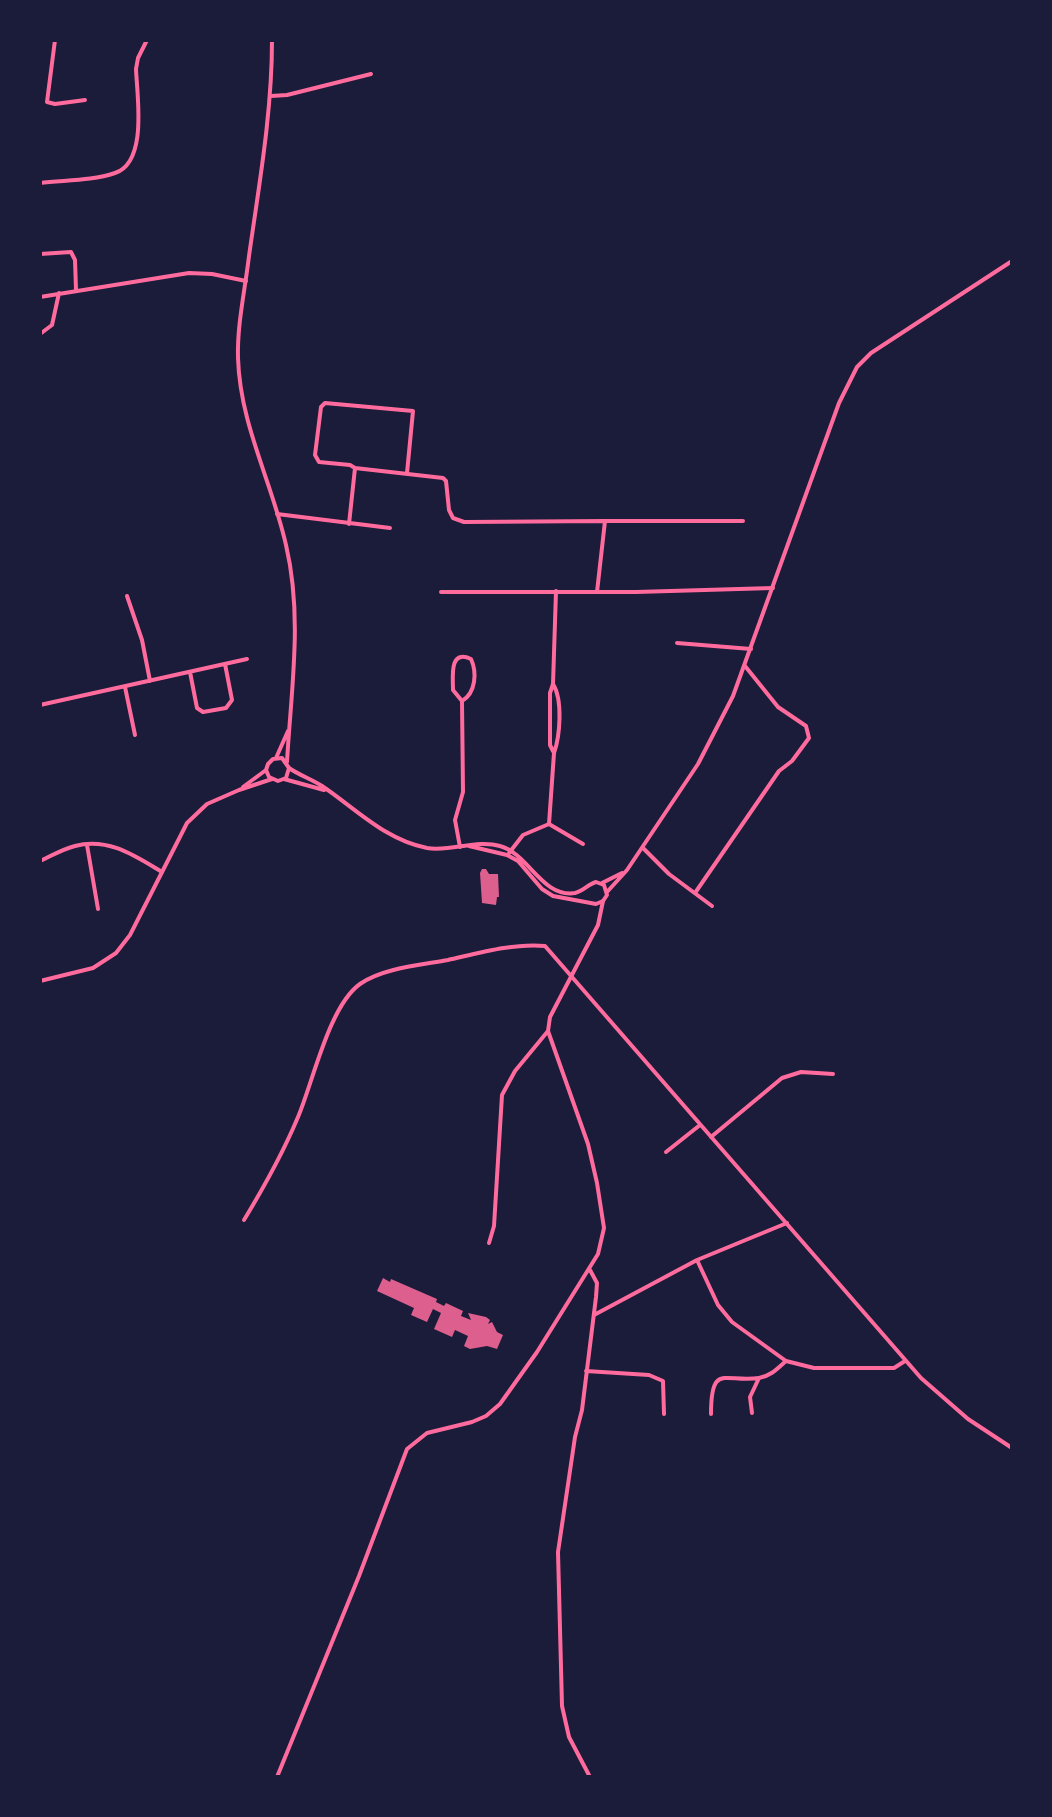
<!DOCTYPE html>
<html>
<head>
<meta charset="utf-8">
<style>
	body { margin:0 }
	#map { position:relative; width:1052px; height:1817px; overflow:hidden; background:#1b1b3a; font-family:"PT Sans",sans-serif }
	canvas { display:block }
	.frame { position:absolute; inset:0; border:42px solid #1b1b3a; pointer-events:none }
</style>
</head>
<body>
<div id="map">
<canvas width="1052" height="1817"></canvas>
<div class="frame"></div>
</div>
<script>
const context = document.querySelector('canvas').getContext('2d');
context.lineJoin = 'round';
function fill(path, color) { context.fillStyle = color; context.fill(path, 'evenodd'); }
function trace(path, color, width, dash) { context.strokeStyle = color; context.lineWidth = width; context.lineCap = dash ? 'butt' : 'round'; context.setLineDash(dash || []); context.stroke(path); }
const building = new Path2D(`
	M482 869H486L489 874H498L499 897H497L496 905 482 903 480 873Z
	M383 1278 390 1282 391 1279 437 1299 436 1302 444 1306 446 1303 463 1311 461 1316 471 1320 468 1313 486 1317 490 1320 488 1324 492 1322 497 1332 503 1335 497 1349 487 1346 470 1349 464 1346 468 1336 455 1330 452 1337 434 1329 441 1313 433 1309 427 1322 411 1315 414 1308 377 1291Z`);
const minor = new Path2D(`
	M271 96 287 95 371 74
	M47 102 55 40
	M47 102 55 104 85 100
	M40 183C63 180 92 181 115 173 148 162 137 96 136 69L138 58 147 40
	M40 254 71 252 75 260 76 290
	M40 297 189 273 212 274 246 281
	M40 334 52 325 59 293
	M355 468 350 465 319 462 315 455 321 407 325 403 413 411 407 473
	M277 514 390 528
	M349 524 355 468 443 478 446 481 449 510 453 518 464 522 605 521
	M441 592H636L773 588
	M597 592 605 521H743
	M127 596 142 640 150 681
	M677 643 751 649
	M190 672 197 708 203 712 226 708 232 700 225 664
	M125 687 135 735
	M40 705 247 659
	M553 751 550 745V693L553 684 556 591
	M549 824 583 844
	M87 845 98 909
	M460 847 455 820 463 792 462 701 453 690C453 676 449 649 471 659 477 672 476 693 462 701
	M643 848 669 874 712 906
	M509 853 523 835 549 824 554 753C560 736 563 700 553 684
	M40 861C51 856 63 849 75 846 108 837 135 856 162 872
	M695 893 779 771 792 761 809 738 806 726 778 707 745 666
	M711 1137 782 1078 801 1072 833 1074
	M666 1152 700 1125
	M244 1220C264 1187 283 1153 298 1117 313 1082 329 1006 360 984 383 968 421 965 448 960 479 953 514 943 545 946L921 1378 968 1419 1012 1448
	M489 1243 494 1226 502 1095 515 1071 548 1031
	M697 1260 718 1305 732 1322 786 1361 814 1368H894L905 1361
	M590 1270 597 1283 596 1297 582 1410 575 1437 558 1552 562 1706 569 1737 590 1777
	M594 1315 697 1260 787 1223
	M586 1371 649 1375 663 1381 664 1414
	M752 1413 750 1397 759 1378
	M711 1414C711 1362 725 1383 759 1378 771 1376 778 1368 786 1361
	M277 1777 359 1576 407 1449 427 1433 472 1422 486 1416 500 1404 537 1352 598 1254 604 1228 597 1183 588 1144 548 1031 550 1017 598 925 603 901`);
const tertiary = new Path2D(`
	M272 40C272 113 259 185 249 256 245 290 237 325 238 358 240 425 272 482 286 545 303 617 291 690 287 762
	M276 758 288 731
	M289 768C299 775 311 779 322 786 355 808 385 840 427 848 451 852 477 839 500 846 529 854 542 898 575 893 584 891 588 884 596 882L604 885 607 895 603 901 596 904 553 896 542 889 518 861 507 855 469 846
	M284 779 324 790
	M243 787 266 770 268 764 273 759 282 758 289 768 286 778 278 781 269 777 266 770
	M602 883 622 873
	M607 892 627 870 698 764 733 696 839 403 857 367 871 353 1012 261
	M40 981 93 968 116 953 130 935 187 823 207 804 239 790 272 779`);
fill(building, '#dd5f8e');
trace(minor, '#ff6b9d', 4);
trace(tertiary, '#ff6b9d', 4);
</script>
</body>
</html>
